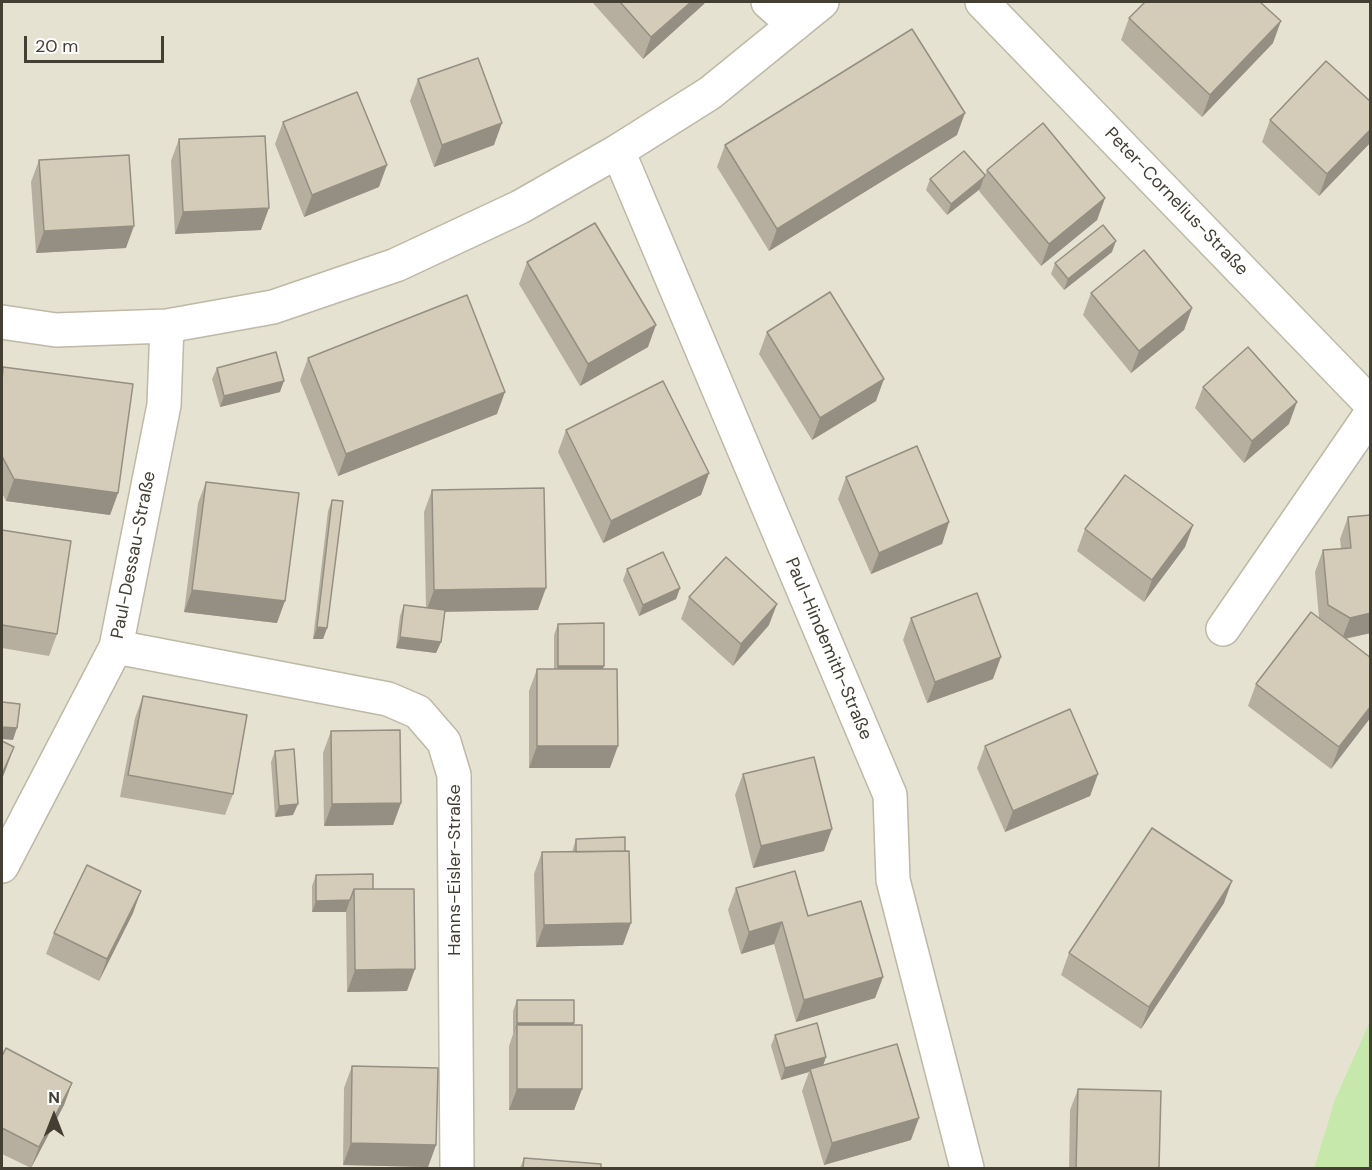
<!DOCTYPE html>
<html>
<head>
<meta charset="utf-8">
<style>
	body { margin:0 }
	#map { position:relative; width:1372px; height:1170px; overflow:hidden; background:#f2efe3; font-family:"DM Sans",sans-serif }
	canvas { display:block }
	.frame { position:absolute; inset:0; border:3px solid #443f33; pointer-events:none }
	.north { position:absolute; left:24px; top:1086px; width:60px; height:60px; -webkit-text-stroke:4px #fff; paint-order:stroke; rotate:0deg; font-size:16px; font-weight:700; line-height:24px; text-align:center; color:#443f33 }
	.north::after { content:''; display:block; margin:auto; width:21px; height:27px; background:#443f33; clip-path:polygon(50% 0,100% 100%,50% 72%,0 100%) }
	.scale { position:absolute; left:24px; top:36px; width:140px; height:27px; box-sizing:border-box; border:3px solid #443f33; border-top:0; padding-left:8px; font-size:18px; line-height:21px; white-space:nowrap; color:#443f33; -webkit-text-stroke:4px #fff; paint-order:stroke }
</style>
</head>
<body>
<div id="map">
<canvas width="1372" height="1170"></canvas>
<div class="frame"></div>
<div class="north">N</div>
<div class="scale">20 m</div>
</div>
<script>
const context = document.querySelector('canvas').getContext('2d');
context.lineJoin = 'round';
function fill(path, color) { context.fillStyle = color; context.fill(path, 'evenodd'); }
function trace(path, color, width, dash) { context.strokeStyle = color; context.lineWidth = width; context.lineCap = dash ? 'butt' : 'round'; context.setLineDash(dash || []); context.stroke(path); }
function label(font, color, halo, rows, align = 'center') {
  context.font = font + ' "DM Sans",sans-serif'; context.lineWidth = 6; context.setLineDash([]); context.textBaseline = 'middle'; context.strokeStyle = halo; context.fillStyle = color; for (const [text, x, y, turn = 0] of rows) {
    context.save(); context.translate(x, y); context.rotate((+turn || 0) * Math.PI / 180); context.textAlign = isNaN(turn) ? turn : align; if (halo) context.strokeText(text, 0, 0); context.fillText(text, 0, 0); context.restore();
  }
}
const residential = new Path2D(`
	M2 2H1370V1021L1335 1099 1314 1168H2Z`);
const green = new Path2D(`
	M1370 1021V1168H1314L1335 1099Z`);
const minor = new Path2D(`
	M768 2 794 25
	M982 2 1370 403
	M618 151 890 795 893 880 967 1168
	M2 322 56 330 167 326 273 307 396 265 520 207 618 151 710 93 822 2
	M1223 629 1370 415
	M116 647 388 699 418 712 444 742 454 775 457 1168
	M2 866 116 647 164 405 167 326`);
const wall = new Path2D(`
	M592 2H705L704 4 643 59Z
	M1129 18 1273 43 1202 117 1121 40Z
	M418 79 494 145 434 167 410 101Z
	M1371 102V142L1319 196 1262 142 1270 120Z
	M283 122 379 187 304 217 275 144Z
	M957 135 769 251 717 167 725 145Z
	M179 139 261 230 175 234 171 161Z
	M39 160 126 248 36 253 31 182Z
	M987 170 1105 198 1097 220 1041 266 979 191 980 189 947 215 926 190 930 179 985 175Z
	M1112 252 1064 290 1051 274 1055 263Z
	M527 262 648 347 580 386 519 284Z
	M1091 293 1192 308 1184 330 1131 373 1083 315Z
	M767 332 876 401 812 440 759 354Z
	M308 358 497 414 338 476 300 380Z
	M3 367 118 493 110 515 6 501 2 493V372Z
	M217 368 280 392 220 407 212 379Z
	M1203 387 1289 424 1244 463 1195 408Z
	M566 430 709 473 701 495 603 543 558 452Z
	M846 477 949 522 942 544 871 574 838 499Z
	M206 482 277 623 184 612 198 503Z
	M432 490 538 610 445 612 441 642 436 653 396 648 400 616 404 605 426 608 424 512Z
	M332 500 327 628 323 639H313L328 511Z
	M1348 517 1371 633 1346 639 1371 658V717L1331 769 1248 706 1256 684 1319 618 1315 572 1323 550 1341 549 1340 539Z
	M1193 525 1185 547 1144 602 1077 551 1085 529Z
	M2 530 57 634 49 656 2 648Z
	M627 569 680 588 676 599 639 616 623 580Z
	M689 597 769 625 733 666 681 619Z
	M911 618 993 679 927 703 903 640Z
	M558 624 603 669 610 768H529V691L537 669H554V635Z
	M143 696 233 794 225 815 120 797 135 718Z
	M331 731 401 803 393 825 324 826 323 753Z
	M985 746 1098 774 1090 796 1005 832 977 768Z
	M275 751 293 815 275 817 271 762Z
	M743 774 824 851 753 868 735 795Z
	M576 839 623 945 536 947 534 874 542 852H572Z
	M316 875 373 889 407 991 347 992 346 912H312V886Z
	M736 888 808 916 883 977 875 998 796 1022 774 944 741 954 728 910Z
	M1224 903 1141 1029 1061 975 1069 953Z
	M133 913 99 981 46 954 54 933Z
	M517 1000 574 1023V1025L582 1089 574 1110H509V1046L513 1034V1011Z
	M775 1035 826 1057 823 1066 911 1140 824 1165 802 1091 809 1072 781 1080 771 1046Z
	M2 1056 72 1083 64 1105 31 1168 2 1154Z
	M352 1066 436 1145 428 1167 343 1165 344 1088Z
	M1078 1089 1159 1168H1069L1070 1110Z
	M524 1158 601 1168H520Z`);
const shadedWall = new Path2D(`
	M691 2H705L704 4 643 59 651 37Z
	M1281 21 1273 43 1202 117 1210 95Z
	M965 113 957 135 769 251 777 229Z
	M502 123 494 145 434 167 442 145Z
	M1371 129V142L1319 196 1327 174Z
	M387 165 379 187 304 217 312 195Z
	M984 177 980 189 947 215 951 204Z
	M1105 198 1097 220 1041 266 1049 244Z
	M269 208 261 230 175 234 183 212Z
	M134 226 126 248 36 253 44 231Z
	M1116 241 1112 252 1064 290 1068 279Z
	M1192 308 1184 330 1131 373 1139 351Z
	M656 325 648 347 580 386 588 364Z
	M884 379 876 401 812 440 820 418Z
	M284 381 280 392 220 407 224 396Z
	M505 392 497 414 338 476 346 454Z
	M1297 402 1289 424 1244 463 1252 441Z
	M709 473 701 495 603 543 611 521Z
	M14 479 118 493 110 515 6 501Z
	M949 522 942 544 871 574 879 553Z
	M1193 525 1185 547 1144 602 1152 580Z
	M546 588 538 610 426 612 434 590Z
	M680 588 676 599 639 616 643 605Z
	M192 590 285 601 277 623 184 612Z
	M777 604 769 625 733 666 741 644Z
	M1371 613V633L1342 639 1350 618Z
	M317 627 327 628 323 639H313Z
	M400 637 441 642 436 653 396 648Z
	M1001 657 993 679 927 703 935 682Z
	M558 666H604L600 677H554Z
	M1371 706V717L1331 769 1339 747Z
	M2 727 17 728 13 740 2 739Z
	M537 746H618L610 768H529Z
	M14 747 6 769 2 779V774Z
	M1098 774 1090 796 1005 832 1013 811Z
	M401 803 393 825 324 826 332 804Z
	M298 804 293 815 275 817 279 806Z
	M832 829 824 851 753 868 761 846Z
	M1232 881 1224 903 1141 1029 1149 1007Z
	M141 891 133 913 99 981 107 959Z
	M350 900 346 912H312L316 901Z
	M782 922 774 944 741 954 749 932Z
	M631 923 623 945 536 947 544 925Z
	M415 969 407 991 347 992 355 970Z
	M883 977 875 998 796 1022 804 1000Z
	M517 1023H574L570 1034 517 1025 513 1034Z
	M826 1057 822 1068 810 1069 809 1072 781 1080 785 1068Z
	M72 1083 64 1105 31 1168 39 1147Z
	M517 1089H582L574 1110H509Z
	M919 1118 911 1140 824 1165 832 1143Z
	M351 1143 436 1145 428 1167 343 1165Z`);
const building = new Path2D(`
	M620 2H691L651 37Z
	M1145 2H1260L1281 21 1210 95 1129 18Z
	M912 29 965 113 777 229 725 145Z
	M478 58 502 123 442 145 418 79Z
	M1326 61 1371 102V129L1327 174 1270 120Z
	M357 92 387 165 312 195 283 122Z
	M1043 123 1105 198 1049 244 987 170Z
	M265 136 269 208 183 212 179 139Z
	M964 151 985 175 984 177 951 204 930 179Z
	M129 155 134 226 44 231 39 160Z
	M595 223 656 325 588 364 527 262Z
	M1103 225 1116 241 1068 279 1055 263Z
	M1144 250 1192 308 1139 351 1091 293Z
	M830 292 884 379 820 418 767 332Z
	M467 295 505 392 346 454 308 358Z
	M1248 347 1297 402 1252 441 1203 387Z
	M276 352 284 381 224 396 217 368Z
	M3 367 133 384 118 493 14 479 2 456V381Z
	M663 381 709 473 611 521 566 430Z
	M917 446 949 522 879 553 846 477Z
	M1125 475 1193 525 1152 580 1085 529Z
	M206 482 299 493 285 601 192 590Z
	M544 488 546 588 434 590 432 490Z
	M332 500 343 501 327 628 317 627Z
	M1371 515V613L1350 618 1328 605 1323 550 1351 548 1348 517Z
	M2 530 71 541 57 634 2 625Z
	M663 552 680 588 643 605 627 569Z
	M726 557 777 604 741 644 689 597Z
	M977 593 1001 657 935 682 911 618Z
	M404 605 445 610 441 642 400 637Z
	M1311 612 1371 658V706L1339 747 1256 684Z
	M604 623V666H558V624Z
	M537 669H617L618 746H537Z
	M143 696 247 715 233 794 128 775Z
	M2 702 20 704 17 728 2 727Z
	M1070 709 1098 774 1013 811 985 746Z
	M400 730 401 803 332 804 331 731Z
	M2 741 14 747 2 774Z
	M294 749 298 804 279 806 275 751Z
	M814 757 832 829 761 846 743 774Z
	M1152 828 1232 881 1149 1007 1069 953Z
	M625 837V851L576 852V839Z
	M629 851 631 923 544 925 542 852Z
	M87 865 141 891 107 959 54 933Z
	M795 871 808 916 861 901 883 977 804 1000 782 922 749 932 736 888Z
	M373 874V889H354L350 900 316 901V875Z
	M354 889H414L415 969 355 970Z
	M517 1000H574V1023H517Z
	M817 1023 826 1057 785 1068 775 1035Z
	M517 1025H582V1089H517Z
	M897 1044 919 1118 832 1143 810 1069Z
	M6 1048 72 1083 39 1147 2 1128V1056Z
	M352 1066 438 1068 436 1145 351 1143Z
	M1078 1089 1161 1091 1159 1168H1076Z
	M524 1158 601 1164V1168H523Z`);
const streetNames = [
	["Peter-Cornelius-Straße",1176,202,46],
	["Paul-Dessau-Straße",134,555,-79],
	["Paul-Hindemith-Straße",828,649,67],
	["Hanns-Eisler-Straße",455,870,-90]
];
fill(residential, '#e6e2d1');
fill(green, '#c6e8aa');
trace(minor, '#beb8a6', 36);
trace(minor, '#fff', 33);
fill(wall, '#b6af9f');
fill(shadedWall, '#948f82');
fill(building, '#d4ccb9');
trace(building, '#948f82', 1.5);
label('18px', '#443f33', '#fff', streetNames);
</script>
</body>
</html>
